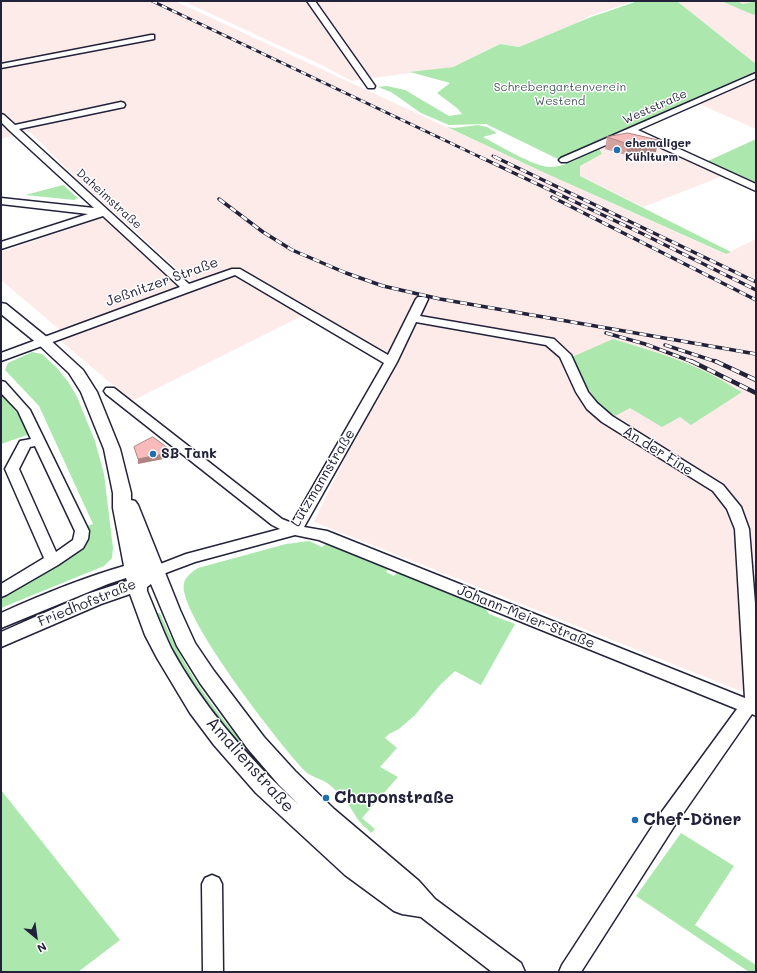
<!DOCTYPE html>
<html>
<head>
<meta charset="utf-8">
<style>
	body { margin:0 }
	#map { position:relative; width:757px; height:973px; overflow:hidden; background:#fff; font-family:Mali,sans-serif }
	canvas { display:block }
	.frame { position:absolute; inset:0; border:2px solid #22223b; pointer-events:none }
	.north { position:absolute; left:16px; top:917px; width:40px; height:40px; -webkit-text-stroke:3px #fff; paint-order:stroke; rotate:151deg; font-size:11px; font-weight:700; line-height:16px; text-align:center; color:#22223b }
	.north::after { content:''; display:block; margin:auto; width:14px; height:18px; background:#22223b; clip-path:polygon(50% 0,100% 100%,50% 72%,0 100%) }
</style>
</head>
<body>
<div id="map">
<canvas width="757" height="973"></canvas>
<div class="frame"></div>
<div class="north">N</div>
</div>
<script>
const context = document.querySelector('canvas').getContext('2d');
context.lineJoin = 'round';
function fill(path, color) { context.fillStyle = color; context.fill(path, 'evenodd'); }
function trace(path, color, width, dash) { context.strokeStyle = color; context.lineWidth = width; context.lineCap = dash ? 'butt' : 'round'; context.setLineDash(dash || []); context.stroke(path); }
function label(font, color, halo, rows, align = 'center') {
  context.font = font + ' Mali,sans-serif'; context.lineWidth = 3; context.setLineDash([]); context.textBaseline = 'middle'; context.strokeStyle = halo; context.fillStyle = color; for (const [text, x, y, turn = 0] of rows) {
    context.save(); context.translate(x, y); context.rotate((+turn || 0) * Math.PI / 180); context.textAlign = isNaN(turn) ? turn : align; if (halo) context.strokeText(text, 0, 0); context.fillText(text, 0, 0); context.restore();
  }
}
const built = new Path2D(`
	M1 1H175L545 173 725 254 756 239V592L743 583 746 693 314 522 392 359 312 311 132 401 56 337 195 285 79 181 29 131 1 139Z
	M183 1H634L589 16 577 23 519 47 499 44 453 67 352 81 327 68H328Z
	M671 1H756V64L678 2Z
	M756 79V129L697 103Z
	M633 133 723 176 643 207 580 176V166L602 154 599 148Z
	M105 217 183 288 61 331 1 280V252Z`);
const green = new Path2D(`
	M638 1 678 2 756 64V71L558 159 486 124 449 125 421 113 391 92 378 87 387 86 405 90 449 116 462 114 457 108 437 93 450 83 410 72 453 67 500 44 519 47 591 17Z
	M721 1H736L743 4 753 2 751 1H756V12L754 15Z
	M478 125 487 127 497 133 483 137C498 145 535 167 550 167 567 167 584 155 599 148L602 154 580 166V176L731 252 726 254 545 173 447 127 454 128Z
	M756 139V184L708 161Z
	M63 185 78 198 74 200 25 195Z
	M613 339C645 349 682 359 712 375 722 380 732 387 742 392L691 425 680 417 662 427 630 408 615 416 601 408 584 382 572 357Z
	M32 352 42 354 56 367 69 383 77 397 95 441 104 474 113 548 112 558 104 566 1 608V596L67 558 86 526 93 524 39 406 5 370 8 363Z
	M1 393 33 433 1 444Z
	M309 541 322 547 327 543 389 568 386 572 394 576 398 571 483 604 489 614 515 624 481 685 455 671 440 685 415 715 399 729 389 734 385 738 397 748 380 767 398 777 362 818 375 829 371 833C368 829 363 826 360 822 354 815 350 805 343 797 338 793 333 787 327 783 321 779 312 777 306 772 282 748 176 612 184 583 186 576 192 572 198 568L286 544Z
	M160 613C187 677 228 731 278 780L273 784 207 707 176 659 155 614Z
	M1 790 120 940 78 972H1Z
	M681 833 734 866 695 925 756 965V972H749L636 896Z`);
const minor = new Path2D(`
	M307 1H315L375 86 374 88H368Z
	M151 35H154V39L1 68V64Z
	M756 73V78L638 130 756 184V191L631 134 567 162H561L559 160 561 158Z
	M121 102 124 103 125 105 124 107 19 129 189 284 232 269H240L388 355 416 299 418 297H426L428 299 420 316 554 339 571 355 588 392 597 403 612 416 723 485 741 507 749 529 756 616V716L752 714 675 825 581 972H559L562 965 661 813 737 709 319 540 295 535 195 562 155 577 150 576 147 572 150 568 186 554 280 529 272 525 106 394 104 391 106 388H114L282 519 292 523 384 363 235 275 1 361V353L180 287 103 216 1 249V242L88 214 1 204V198L94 208 9 130 1 122V114L4 115 15 125ZM416 322 546 345 560 357 576 392 587 409 602 422 713 491 727 509 735 529 745 698 327 531 304 527 397 362Z
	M1 381 5 382 30 410 89 531 88 539 83 548 58 565 6 595 1 597V584L44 558 5 469 20 441 31 439 18 411 1 393ZM35 446 75 531 73 540 56 552 19 469 30 447Z
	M212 875 219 878 222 884 223 972H203L202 884 205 878Z`);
const major = new Path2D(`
	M1 303 6 304 48 338 83 370 97 392 120 449 131 493V500L135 501 138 505 180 610 195 643 214 671 264 737 295 771 334 809 419 881 435 899 521 963 525 972H492L421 917 402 914 394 911 345 875 256 793 214 745 190 713 157 658 145 635 130 594 101 604 1 647V632L87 594 127 581 126 578 108 584 1 628V613C41 595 82 578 124 566L113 508V493L104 449 81 392 69 373 38 344 1 314ZM151 584 177 646 200 683 248 749 279 785 298 804C249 759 203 707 171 648 162 629 155 610 147 591V587Z`);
const railFar2 = new Path2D(`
	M152 1 482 158
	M493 156 497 158`);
const railFar1 = new Path2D(`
	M480 157 643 234 756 290
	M495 157 756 282
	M552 197 756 300
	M219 199 263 232 292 250 346 273 383 286 440 299 756 354
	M606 333 645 344 693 362
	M665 345 717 362`);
const rail = new Path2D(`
	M691 361 756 393
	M715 361 756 380`);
const wall = new Path2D(`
	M607 137 656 152 626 155 605 149Z`);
const shadedWall = new Path2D(`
	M658 141 656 152 626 155 628 144Z
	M173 452 174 457 138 464V459Z`);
const building = new Path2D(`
	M628 133 658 140V141L628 144 607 137Z
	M153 437 173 452 138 459 134 447Z`);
const markers = [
	[617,150,4,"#1f6fb2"],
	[153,454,4,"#1f6fb2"],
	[326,798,4,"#1f6fb2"],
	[635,820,4,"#1f6fb2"]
];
const farParknames = [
	["Schrebergartenverein",560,87],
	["Westend",560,101]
];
const farStreetnames = [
	["Weststraße",655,107,-24],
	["Daheimstraße",109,199,42]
];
const farPoinames = [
	["ehemaliger",625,143],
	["Kühlturm",625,157]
];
const streetNames = [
	["Jeßnitzer Straße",162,282,-20],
	["An der Fine",658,451,32],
	["Lutzmannstraße",323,478,-59],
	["Friedhofstraße",87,603,-22],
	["Johann-Meier-Straße",526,617,22]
];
const poiNames = [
	["SB Tank",161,454]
];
const nearStreetnames = [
	["Amalienstraße",250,765,48]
];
const nearPoinames = [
	["Chaponstraße",334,798],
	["Chef-Döner",643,820]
];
fill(built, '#fdebea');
fill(green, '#ace8ae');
trace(minor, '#22223b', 3);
trace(major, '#22223b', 3);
fill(minor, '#fff');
fill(major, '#fff');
trace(railFar2, '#22223b', 3);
trace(railFar1, '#22223b', 3.5);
trace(rail, '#22223b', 4.5);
trace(railFar2, '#fff', 2, [5.5]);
trace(railFar1, '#fff', 2.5, [7]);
trace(rail, '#fff', 3, [9]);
fill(wall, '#d5a19f');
fill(shadedWall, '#ae8382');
fill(building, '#f8bbb9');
trace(building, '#ae8382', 1);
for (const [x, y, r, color] of markers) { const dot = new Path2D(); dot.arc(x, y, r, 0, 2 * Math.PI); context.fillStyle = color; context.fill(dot); trace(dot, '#fff', 1.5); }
label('12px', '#4b5d5e', '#fff', farParknames);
label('12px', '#22223b', '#fff', farStreetnames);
label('bold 12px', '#22223b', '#fff', farPoinames, 'left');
label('14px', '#22223b', '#fff', streetNames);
label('bold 14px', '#22223b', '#fff', poiNames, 'left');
label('17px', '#22223b', '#fff', nearStreetnames);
label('bold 17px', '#22223b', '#fff', nearPoinames, 'left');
</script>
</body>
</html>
